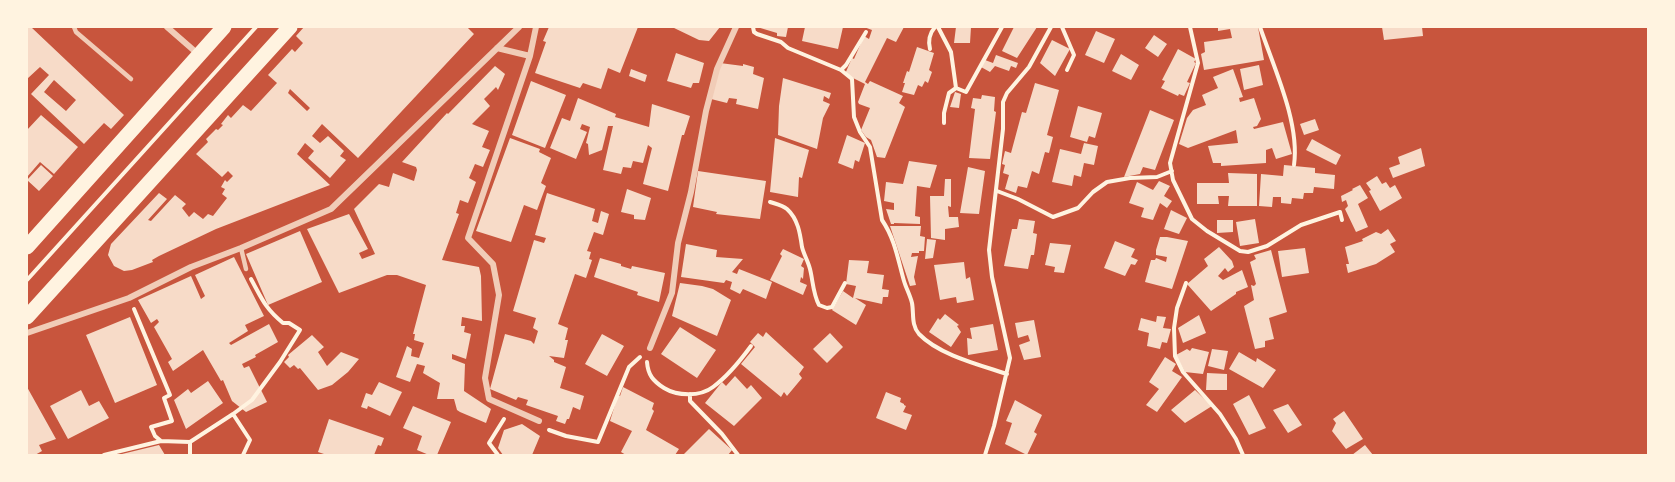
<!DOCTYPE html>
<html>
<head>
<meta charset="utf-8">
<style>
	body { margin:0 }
	#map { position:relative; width:1675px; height:482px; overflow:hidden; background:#c8553d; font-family:"Alegreya Sans",sans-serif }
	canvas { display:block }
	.frame { position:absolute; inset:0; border:28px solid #fff3e0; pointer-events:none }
</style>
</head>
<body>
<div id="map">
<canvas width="1675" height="482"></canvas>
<div class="frame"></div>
</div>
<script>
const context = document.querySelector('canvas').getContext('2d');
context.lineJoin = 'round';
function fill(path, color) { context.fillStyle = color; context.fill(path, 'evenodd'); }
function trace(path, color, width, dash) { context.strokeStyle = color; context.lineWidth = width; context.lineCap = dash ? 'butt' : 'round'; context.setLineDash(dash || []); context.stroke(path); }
const building = new Path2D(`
	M27 27H31L124 115 111 129 104 123 84 144 31 94 49 75 40 67 27 79ZM54 80 76 100 66 111 44 92Z
	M304 27H467L474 34 358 158 322 124 312 136 320 143 328 136 344 151 340 156 346 160 330 178 308 158 314 151 305 143 297 154 330 185 216 229 159 256 152 260 153 262 132 270 124 271 114 266 108 255 111 244 159 193 167 199 148 220 151 221 175 195 186 204 182 208 189 217 194 212 203 219 208 214 213 216 227 198 222 194 225 189 221 187 225 180 227 182 233 176 228 171 222 177 196 154 208 142 206 139 216 129 218 130 223 125 221 124 228 115 231 118 243 105 251 111 277 83 268 75 292 49 295 52 303 43 296 36ZM290 89 310 108 307 111 288 93Z
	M549 27H638L620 73 608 68 601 89 583 83 580 88 535 73 546 42 543 41Z
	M672 27H720L709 41 699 40Z
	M757 27H788L786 37 777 36V33Z
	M805 27H843L838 49 802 41Z
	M864 27H904L896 42 887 38 865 82 868 84 870 81 903 96 899 103 905 107 885 158 877 157 871 140 866 137 861 130 870 108 859 104 858 102 865 84 845 74 852 58 854 59 864 36 869 39 872 30Z
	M956 27H971L970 43H954Z
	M1014 27H1037L1017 58 1002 51Z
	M1218 27H1258L1264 60 1204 70 1201 54 1205 52 1204 42 1232 38 1230 29 1218 31Z
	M1382 27H1422L1423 36 1384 40Z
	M1096 31 1115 39 1104 63 1085 55Z
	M1154 35 1167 44 1158 57 1145 48Z
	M1052 40 1070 49 1055 76 1040 63Z
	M917 47 934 53 929 70 932 72 928 83 925 81 922 87 918 85 914 95 902 92 905 83H903L907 71 909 72Z
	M1178 49 1196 59 1194 62 1196 63 1187 82 1190 83 1184 96 1179 94 1178 96 1161 88 1165 81 1162 80Z
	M676 53 704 63 699 83H693L691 88 667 81Z
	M1121 54 1139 65 1131 80 1112 71Z
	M996 55 1018 63 1016 68 1011 66 1009 71 995 66 990 72 981 67 985 60 993 63Z
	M720 63 743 66V64L754 67 753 74 764 78 758 109 736 104 737 99 729 98 727 103 711 99Z
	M1259 65 1263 85 1244 90 1240 69Z
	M495 66 505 74 498 90 496 87 484 99 490 106 472 124 489 131 482 147 490 150 483 167 475 164 469 178 476 182 468 203 460 200 456 213 459 214 442 260 479 267 481 276 482 321 462 317 461 326H465L464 332 471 334 466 359 452 354V359L465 364 464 391 491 409 486 423 460 412 457 410 454 399H437L440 383 423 373 425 366 417 364 410 382 396 377 407 346 412 349 411 356 419 358 424 343 414 340 415 334H413L426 285 397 275H387L339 293 307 229 349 214 368 249 359 253 362 259 375 254 354 209 379 184 389 187 393 173 414 181 417 170 416 167 402 162 447 113 448 114Z
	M631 69 647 75 645 82 629 76Z
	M1233 69 1243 97 1239 98 1240 102 1254 98 1261 119 1257 126 1253 127 1254 129 1283 122 1292 154 1276 159 1272 148 1266 150V163L1221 166V163H1213L1208 146 1238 143 1236 130 1188 148 1179 144 1187 118 1193 110 1206 105 1202 95 1218 88 1213 77Z
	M783 78 831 93 829 99 824 96 823 101 830 104 823 118 817 149 778 135 779 106Z
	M531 81 566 95 545 148 512 135Z
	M1035 83 1059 90 1047 135 1053 137 1049 153 1045 152 1039 174 1032 171 1027 188 1018 186 1016 193 1005 189 1009 175 1003 173 1005 165 1002 164 1005 151 1011 153 1022 112 1026 113Z
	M955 92 961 94 959 108 950 107Z
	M982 95 995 97 994 111 996 112 990 159 969 158 975 109 971 108 973 98 981 99Z
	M578 98 616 114 615 117 649 127 652 104 690 116 684 135H682L668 191 643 184 652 148 648 145 643 163 633 161 631 168 623 167 621 174 603 170 613 126H608L602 150 589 155 588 144 586 143 590 127 582 124 580 129 587 132 576 159 550 148 562 118 570 121Z
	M1078 106 1102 113 1095 138 1089 136 1087 142 1070 137Z
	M1150 110 1174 120 1155 170 1143 167 1140 174 1124 177Z
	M41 115 78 147 54 174 40 162 27 177V130Z
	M1315 119 1319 130 1304 135 1300 124Z
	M847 135 865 143 859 162 855 160 853 169 838 163Z
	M510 138 540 149 539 152 551 158 541 183 546 186 537 210 524 205 511 242 476 231Z
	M775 138 809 150 802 178 799 177 798 197 770 192Z
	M1312 139 1341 155 1336 165 1306 150Z
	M1084 143 1098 146 1094 165 1084 163 1081 177 1074 175 1072 186 1052 182 1060 149 1081 154Z
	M1421 148 1425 166 1393 178 1389 168 1400 164 1398 157Z
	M909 161 937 165 930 188 917 186 915 216 920 217V224L894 223V224H891L886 209 894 210V203L884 201 886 182 903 184Z
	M41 165 53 176 39 191 27 180Z
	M1284 165 1315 168V173L1335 175 1334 189 1314 187 1313 193H1304L1303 199 1292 198 1291 204 1281 203V197H1273L1272 207 1259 206 1261 174 1283 176Z
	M968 167 985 171 979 214 960 213Z
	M698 171 766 181 760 219 716 214 717 212 693 207Z
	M1228 173 1257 174V206H1228L1229 196H1218L1219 204H1197V183H1229Z
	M1377 176 1382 184 1386 182 1390 188 1395 185 1402 198 1380 211 1369 191 1371 190 1366 183Z
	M945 179H951V207L948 206 949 217H958L959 227 945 229V240L931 238 930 196H944Z
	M1159 181 1170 186 1164 196 1172 201 1167 208 1160 203 1153 220 1141 217 1144 208 1129 203 1137 182 1153 190Z
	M1360 185 1368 198 1358 204 1368 227 1356 232 1345 209 1348 206 1346 200 1342 202 1341 196 1353 190 1352 189Z
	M627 189 651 198 645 220 634 219V215L621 212Z
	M547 193 595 209 592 221 598 223 601 211 609 214 603 235 594 232 587 251 591 252 589 259 592 260 586 278 575 274 558 324 568 328 565 340H568L564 358 549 356 554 360V362L566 367 560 388 584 396 580 410 573 407 569 419H567L565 424 556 421 558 416 526 405 528 400 518 397 516 400 490 389 505 334 531 341 534 344 538 331 533 328 536 318 513 311 534 240 544 243 546 238 535 235Z
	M1171 210 1187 218 1179 234 1164 229Z
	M1019 219 1035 221 1033 233 1037 234 1034 255H1031L1028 269 1004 266 1012 229H1017Z
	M1255 219 1259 243 1240 246 1236 222Z
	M1217 220H1233V232L1217 233Z
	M890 226H921L920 236 925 237 924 251H919V253H912L911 257 918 256 914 277 916 285 910 286Z
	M1388 229 1396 241 1390 244 1395 252 1376 264 1348 273 1346 264H1349L1345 247 1363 241 1362 239 1376 232 1381 234Z
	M300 231 322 282 268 305 246 254Z
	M1160 237H1167L1188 241 1172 289 1145 282 1151 260H1155L1156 258 1166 262 1167 257 1156 255V250Z
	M927 239 936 240 933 258 925 259Z
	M1115 241 1135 249 1131 257 1138 260 1135 265 1131 264 1125 276 1104 268Z
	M1050 243 1071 245 1064 273 1054 272 1055 267 1045 265Z
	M686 244 717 250 716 257 743 259 732 272 737 274 739 269 772 282 766 299 743 289 740 294 730 289 732 282 726 280 724 283 681 277Z
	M1219 247 1232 261 1234 267 1228 272 1225 268 1218 276 1223 280 1242 270 1248 287 1236 292V294L1211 311 1187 284 1208 266 1204 259Z
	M1305 248 1309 273 1282 277 1278 251Z
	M783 249 804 259 801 266 804 268 803 279 801 277 800 282 807 285 803 295 770 280 782 256 780 254Z
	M1271 250 1287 312 1269 318 1274 339 1265 341V347L1255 349 1244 306 1254 300 1251 285 1254 286 1256 284 1250 262 1256 259 1254 255Z
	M234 257 264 316 245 325 248 331 229 343 231 345 269 324 278 342 255 355 256 357 242 364 244 368 249 366 267 402 246 412 232 401 223 380 221 381 203 350 173 371 168 362 172 359 154 327 159 322 157 319 151 323 138 300 191 276 201 299 205 296 195 275Z
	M600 258 621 264V266L631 269 632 266 665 273 659 302 637 295 638 292 594 277Z
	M849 260 869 261 867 273 884 275 882 289 889 290 888 297H883L882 304 855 298 866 305 856 325 832 310 843 291 853 298 856 286 846 284Z
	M964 262 966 279 970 277 974 300 957 303 956 297 940 300 934 265Z
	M680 283 702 286 713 289 731 300 717 336 672 316Z
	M945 314 959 325 957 326 961 332 951 347 929 332 938 318 940 320Z
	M1199 315 1206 333 1183 343 1178 328Z
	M1157 316 1166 317 1163 328 1171 329 1167 343 1162 342 1160 349 1147 346 1149 333 1138 330 1141 318 1156 322Z
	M130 317 157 385 115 403 86 335Z
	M1034 320 1041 357 1024 360 1019 345 1030 341 1028 335 1018 338 1015 323Z
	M993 324 998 350 968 355 967 338 972 339 970 328Z
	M680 327 716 350 697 378 661 354Z
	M766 332 804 367 799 374 802 378 787 396 784 392 781 397 741 364 755 347 750 342 758 333 763 337Z
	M830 333 843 347 827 363 813 349Z
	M602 334 624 346 607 376 585 364Z
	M312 335 324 347 318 352 327 366 341 352 359 359 348 372 332 385 318 390 300 368 298 369 294 365 290 368 284 362 289 357 288 355Z
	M1192 348 1209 352 1203 374 1185 372 1176 355 1187 349 1190 351Z
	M1212 349 1228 351 1224 370 1208 366Z
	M1239 352 1256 362 1257 358 1276 370 1263 388 1229 369Z
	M1165 357 1176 364 1172 371 1182 377 1157 412 1146 405 1159 389 1149 382Z
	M1207 373 1227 374V390H1206Z
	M735 376 747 389 751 385 762 398 734 426 705 403 722 382 726 386Z
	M208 381 223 403 186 429 174 400 188 389 191 393Z
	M379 382 402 392 390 416 368 406 367 409 361 407 366 393 372 395Z
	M27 387 56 439 39 445 42 451 35 455H27Z
	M623 387 654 403 652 409 654 411 646 430 679 449 675 455H626L621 452 632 431 610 421 618 395 620 396Z
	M81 390 89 406 99 401 109 418 68 439 50 406Z
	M1195 390 1212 406 1185 423 1171 410Z
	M886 392 901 398 900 402 904 404V405L906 406 903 412 912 415 906 430 876 418Z
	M1249 395 1266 428 1249 435 1233 404Z
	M1015 400 1042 415 1034 432 1037 434 1027 455 1005 444 1012 423 1006 421Z
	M1288 404 1302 425 1288 433 1273 410Z
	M413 406 451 422 437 455H429L417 450 422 436 403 428Z
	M1344 411 1363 439 1346 449 1332 431 1336 423 1333 419Z
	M329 419 384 438 381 446 378 445 374 455H327L318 452Z
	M522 424 540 436 532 455H503L498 448 504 430Z
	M709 429 732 450 728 455H683Z
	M159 445 165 455H122V454Z
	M1365 445 1373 455H1352Z`);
const path = new Path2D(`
	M753 27 754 32 757 34 781 42 788 48 841 70 852 79 854 117 860 132 870 147 882 220C895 239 898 260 904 281 906 288 910 295 912 303 914 313 911 325 919 334 939 355 980 365 1007 374
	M938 27 951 52 956 88 949 93 944 113V123
	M1062 27 1074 55 1067 70
	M1190 27 1198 63 1170 163 1173 180 1192 219 1207 231 1240 251 1248 252 1267 246 1301 225 1340 212 1342 220
	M1260 27C1274 68 1300 123 1294 165
	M930 49C928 41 929 34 935 27
	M841 70 846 65 866 32
	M956 88 966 92 1002 27
	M997 191 1018 199 1053 217 1078 208 1093 192 1107 182 1130 178 1157 177 1172 171
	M770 202C776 204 782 205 787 209 798 219 800 233 802 247 804 255 808 261 810 269 813 281 813 294 819 305L827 308 832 307 845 283
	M27 280 256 27
	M1186 283 1177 308 1174 328 1175 356 1183 372 1220 414 1236 439 1243 455
	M134 309 170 395 164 398 172 421 151 427 155 436 161 441
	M647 362C648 375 653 381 664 388 677 396 700 397 713 387 728 376 740 361 751 346
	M690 394V401L722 434 738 455
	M549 430 566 436 598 442 629 367 640 357
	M104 455 161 441 190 442 233 414
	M190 455V442
	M243 455 250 440 233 414 252 400 280 362 300 330 289 323H283C265 308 262 299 251 279
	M498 455 489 443 504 419
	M985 455 994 426 1010 358 992 277 989 250 1003 129V102L1007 93 1029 67 1051 27`);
const service = new Path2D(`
	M74 27 76 32 131 79
	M241 248 246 269`);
const minor = new Path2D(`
	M167 27 198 54
	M536 27 530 56 468 238 493 264 499 295 485 378 489 399 539 421
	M497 48 530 56
	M27 333 129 298 191 267 241 248 331 209 519 27
	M650 348 672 293 678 243 691 192 706 111 717 69 736 27`);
const primary = new Path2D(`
	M27 247 224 27
	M27 317 290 27`);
fill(building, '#f7dbc8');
trace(path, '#fff3e0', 4);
trace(service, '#f1ccb7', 4.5);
trace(minor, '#f1ccb7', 6);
trace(primary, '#fff3e0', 15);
</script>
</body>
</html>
